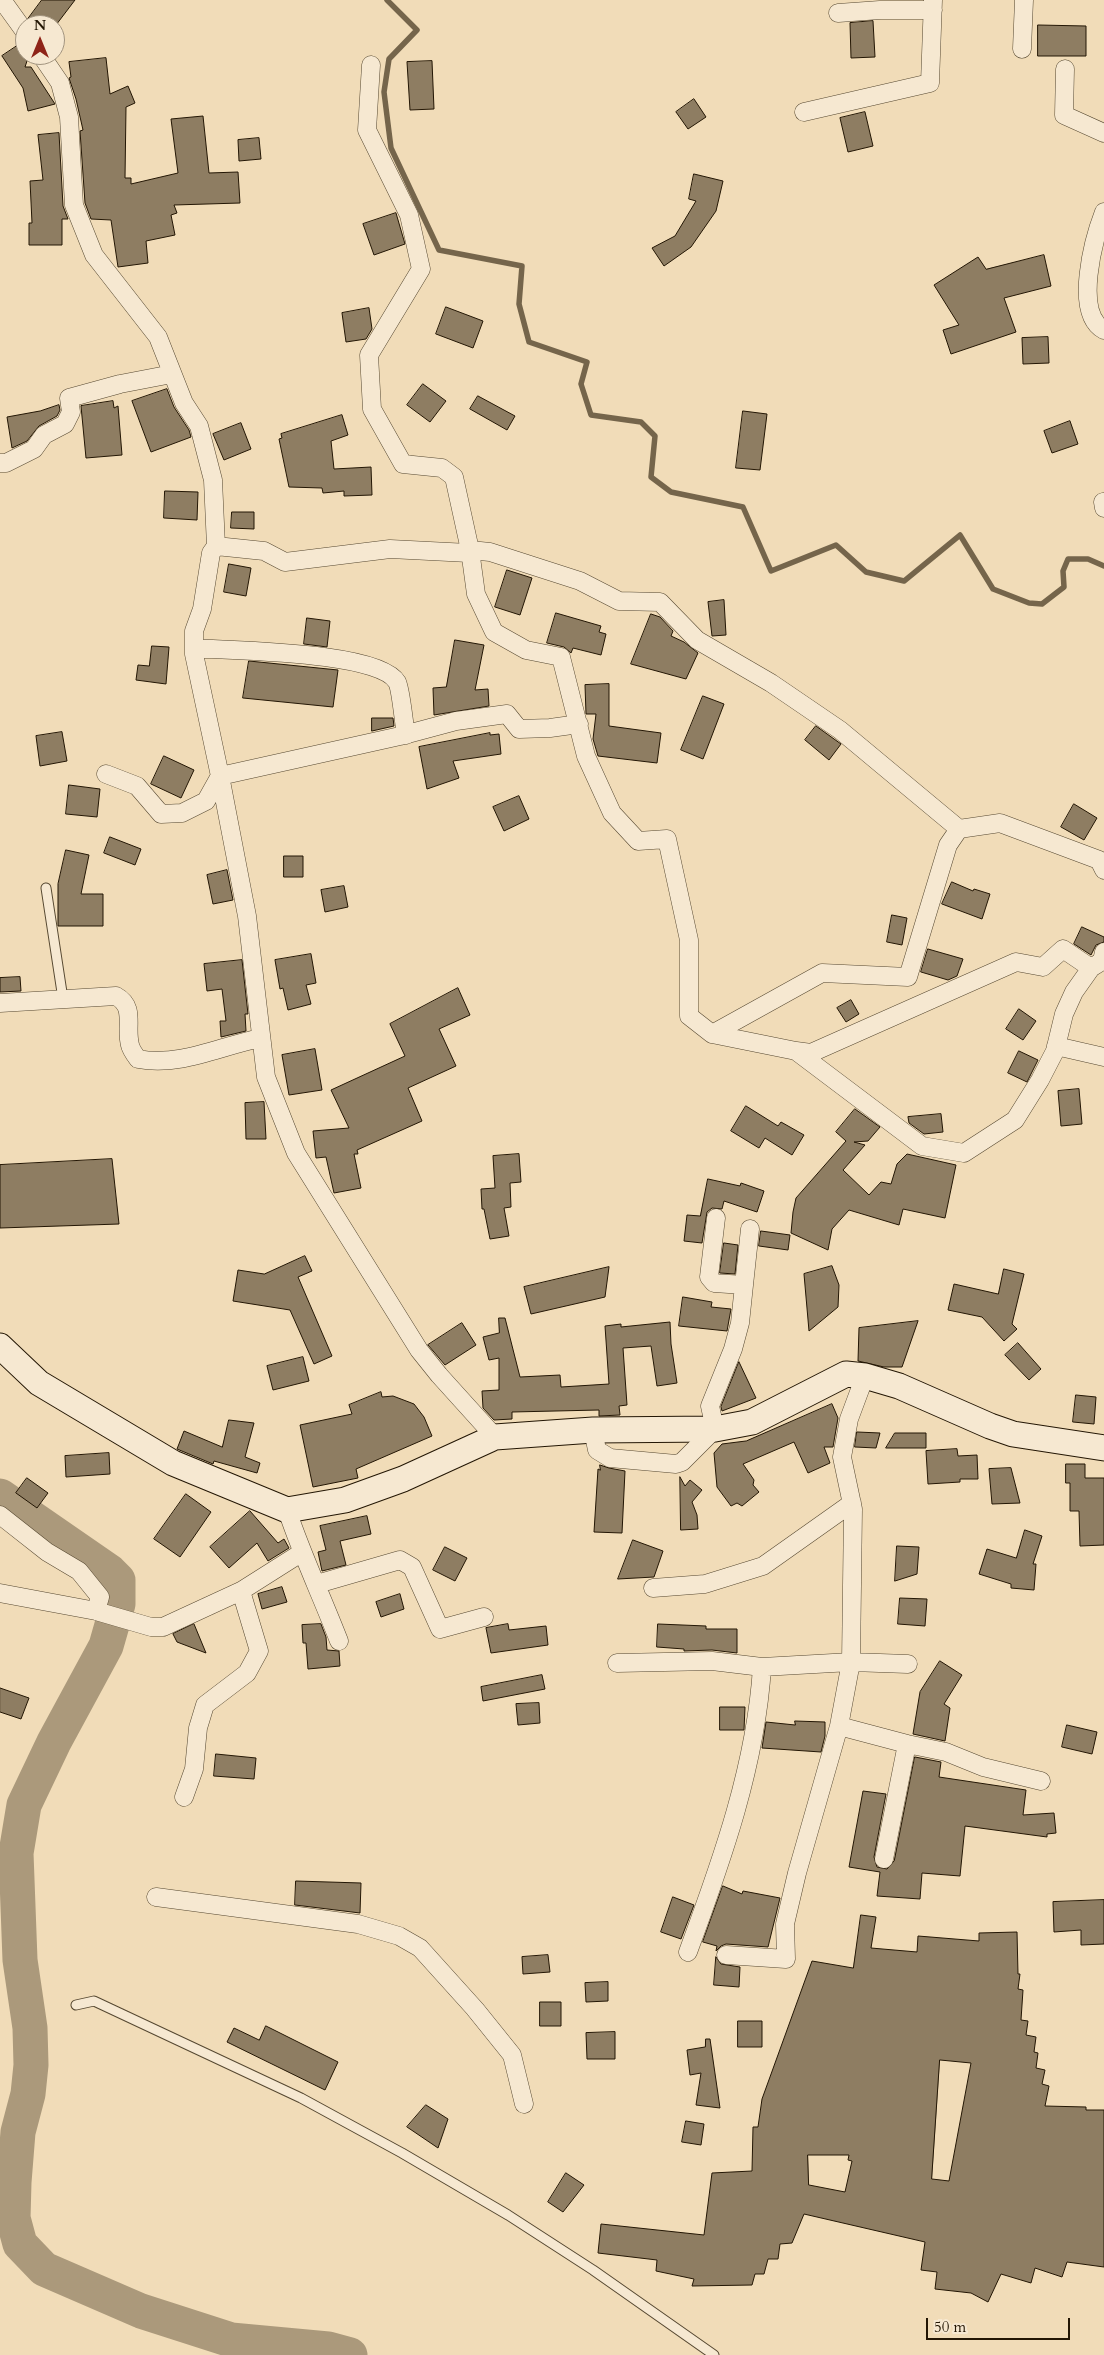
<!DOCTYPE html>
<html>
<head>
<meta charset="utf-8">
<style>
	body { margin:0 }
	#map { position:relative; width:1104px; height:2355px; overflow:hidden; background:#f1dcb8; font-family:Cardo,serif }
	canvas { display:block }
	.north { position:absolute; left:15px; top:15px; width:50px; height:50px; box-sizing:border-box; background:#f6e8d1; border:1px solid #a2947f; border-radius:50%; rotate:0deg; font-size:14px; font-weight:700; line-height:20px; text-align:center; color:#231604 }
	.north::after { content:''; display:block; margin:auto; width:18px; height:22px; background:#8f2418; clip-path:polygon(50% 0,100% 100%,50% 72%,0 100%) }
	.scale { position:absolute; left:926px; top:2318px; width:144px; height:22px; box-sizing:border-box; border:2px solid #231604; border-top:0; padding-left:6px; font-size:15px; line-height:18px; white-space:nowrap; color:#231604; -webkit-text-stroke:4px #f6e8d1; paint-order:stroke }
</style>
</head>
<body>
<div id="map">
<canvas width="1104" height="2355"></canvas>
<div class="north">N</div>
<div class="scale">50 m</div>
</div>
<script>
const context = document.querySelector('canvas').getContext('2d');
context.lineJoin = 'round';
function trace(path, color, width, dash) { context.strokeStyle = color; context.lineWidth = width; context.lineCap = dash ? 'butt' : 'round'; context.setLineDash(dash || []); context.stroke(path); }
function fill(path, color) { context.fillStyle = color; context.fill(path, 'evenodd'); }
const stream = new Path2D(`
	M387 0 417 30 389 59 384 92 391 148 439 250 522 266 519 304 529 342 587 362 581 384 591 415 641 422 655 436 651 477 671 492 743 507 771 571 836 545 866 572 904 581 960 535 993 589 1029 603 1042 604 1064 587 1063 571 1068 559H1088L1104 566`);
const river = new Path2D(`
	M0 1496 110 1572 118 1580V1604L106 1646 54 1742 24 1805 16 1853 20 1960 30 2028 31 2065 28 2094 18 2132 14 2182 13 2218 20 2244 44 2269 141 2311 231 2340 328 2349 350 2355`);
const building = new Path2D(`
	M42 0H75L56 25H33L28 19Z
	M873 21 875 57 851 58 850 23Z
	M1038 25 1086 26V56H1038Z
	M17 46 27 61 25 67H31L55 104 28 111 23 88 2 56Z
	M106 58 110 94 128 86 135 103 126 107 125 178H131V184L178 173 171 119 203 116 209 173 238 172 240 203 174 205 177 213 171 215 175 235 146 241 148 263 118 267 111 220 91 219 85 203 80 131 83 130 76 99 69 78 71 77 69 62Z
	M432 61 434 109 410 110 407 62Z
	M694 99 706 117 688 129 676 112Z
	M865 112 873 146 848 152 840 118Z
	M59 133 63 206 68 219H62V245H29V223H32L30 181 43 180 38 135Z
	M259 138 261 159 239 161 238 140Z
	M694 174 723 181 716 211 691 247 664 266 652 248 675 236 696 201 689 199Z
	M396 213 405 244 374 255 363 224Z
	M1044 255 1051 286 1004 298 1016 332 951 354 943 330 959 325 934 285 978 257 986 269Z
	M446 307 483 321 473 348 436 334Z
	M369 308 372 329 366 339 346 342 342 313Z
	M1048 337 1049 363 1023 364 1022 338Z
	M423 384 446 401 430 422 407 405Z
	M167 389 174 407 189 430 191 437 151 452 132 401Z
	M478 396 515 416 507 430 470 409Z
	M113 401 114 408 118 406 122 455 86 458 81 406Z
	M59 405 60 410 57 416 39 426 27 441 12 448 7 417 40 411Z
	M743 411 767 414 760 470 736 468Z
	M342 415 348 435 331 441 334 469 371 467 372 495 344 496V491L323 493 322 488 289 487 279 439 282 438 281 434Z
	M1070 421 1078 444 1052 453 1044 431Z
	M241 423 251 449 224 460 213 434Z
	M165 491 198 492 197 520 164 518Z
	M232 512H254V529L231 528Z
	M229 564 251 568 246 596 224 592Z
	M507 570 532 578 520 615 495 607Z
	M724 600 726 635 712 636 708 602Z
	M556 613 601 626 599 632 606 634 601 655 573 648 571 653 564 647 547 643Z
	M651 614 660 617 673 631 671 636 684 642 698 653 686 679 631 664Z
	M307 618 330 621 327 647 304 644Z
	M455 640 484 645 475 690 488 689 489 706 434 715 433 688 446 687Z
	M152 646 169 647 166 684 136 680 138 665 149 666Z
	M249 661 338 670 333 707 243 698Z
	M609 684V726L661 733 657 763 598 756 593 739 596 714H586L585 685Z
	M703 696 724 704 703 759 681 750Z
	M372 718H393L394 726 372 731Z
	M816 726 841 744 829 760 805 740Z
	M62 732 67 761 40 766 36 736Z
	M490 733V735L499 734 501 754 453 761 459 778 427 789 419 747Z
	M164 756 194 770 181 798 151 784Z
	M69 785 100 789 97 817 66 814Z
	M519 796 529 819 504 831 493 807Z
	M1074 804 1097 818 1084 840 1061 827Z
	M110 837 141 849 135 865 104 853Z
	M66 850 89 855 81 894H103V926H58V884Z
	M284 856H303V877H284Z
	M227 870 233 900 213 904 207 875Z
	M952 882 973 891 974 889 990 894 982 919 942 904Z
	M344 886 348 907 325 912 321 890Z
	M892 915 907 918 902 945 887 942Z
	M1082 927 1104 937V942L1096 945 1091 955 1074 944Z
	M928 949 963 959 957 976 948 980 921 972Z
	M311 954 316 983 306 985 311 1004 288 1010 283 988 280 989 275 960Z
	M242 960 248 1014H245L246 1031 221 1037 220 1021H226L222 989 207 991 204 964Z
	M20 977 21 991 0 992V978Z
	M458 988 470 1015 439 1029 456 1066 408 1088 422 1121 357 1150 358 1154H354L361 1188 334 1193 326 1157 316 1158 313 1131 349 1128 331 1090 405 1056 390 1024Z
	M851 1000 859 1014 846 1022 837 1008Z
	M1019 1009 1036 1021 1023 1040 1006 1029Z
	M315 1049 322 1090 289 1095 282 1055Z
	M1019 1051 1038 1060 1027 1082 1008 1073Z
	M1079 1089 1082 1124 1061 1126 1058 1091Z
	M264 1102 266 1139H246L245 1103Z
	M746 1106 778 1126 781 1122 804 1135 792 1155 765 1138 759 1148 731 1131Z
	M855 1109 880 1127 868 1141 854 1142 865 1145 843 1170 869 1195 881 1182 891 1184 897 1164 907 1154 956 1165 945 1218 903 1209 899 1225 849 1210 832 1229 828 1250 791 1233 793 1212 796 1198 846 1141 836 1132Z
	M941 1114 943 1132 924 1134 909 1123 908 1117Z
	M519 1154 521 1182 510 1183 511 1207 504 1208 509 1236 490 1239 484 1209H482L481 1189 495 1188 493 1156Z
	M112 1159 119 1224 0 1228V1165Z
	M708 1179 740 1186 741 1183 764 1191 757 1212 724 1201 722 1209 712 1208 707 1212 702 1243 684 1241 687 1215 700 1216Z
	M761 1231 790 1235 788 1250 759 1246Z
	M724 1243 738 1245 735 1274 720 1273Z
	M305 1256 312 1271 298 1277 332 1356 314 1364 290 1310 233 1301 238 1270 264 1274Z
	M832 1266 839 1285 838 1307 809 1331 804 1274Z
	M609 1267 605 1297 531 1314 524 1287Z
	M1004 1269 1024 1274 1012 1324 1017 1329 1004 1341 982 1317 948 1310 954 1284 998 1294Z
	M683 1297 712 1302 711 1307 731 1309 727 1331 679 1326Z
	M499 1318H505L520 1377 560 1375 561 1387 609 1384 605 1326 621 1324V1327L670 1322 671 1344 677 1383 657 1386 651 1346 623 1348 627 1405 619 1406 620 1415 599 1416V1410L512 1412V1419L494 1420 483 1408 482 1391 499 1390V1358L489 1360 483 1337 499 1333Z
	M918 1321 902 1367H884L858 1361 859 1328Z
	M462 1323 476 1345 445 1365 428 1345Z
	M1018 1343 1041 1369 1029 1380 1005 1355Z
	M303 1357 309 1381 273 1390 267 1366Z
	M739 1362 756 1398 722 1411 721 1407Z
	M381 1392 382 1397 393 1396 414 1404 424 1417 432 1436 356 1469 358 1478 313 1487 300 1425 352 1414 349 1405Z
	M1076 1395 1096 1397 1094 1424 1073 1422Z
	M832 1404 838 1418 833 1447H824L830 1463 808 1473 794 1442 743 1464 754 1480 753 1485 759 1492 742 1506 737 1503 731 1506 717 1487 714 1453 722 1444 746 1441Z
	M229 1420 254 1423 245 1457 260 1463 257 1473 214 1461 213 1464 177 1449 184 1431 222 1447Z
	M857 1432 880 1433 876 1448 855 1447Z
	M895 1433H926V1448H886Z
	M957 1449 958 1456 977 1455 978 1479H960V1482L928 1484 926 1451Z
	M109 1453 110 1474 66 1477 65 1456Z
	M1066 1464H1085V1478H1104V1545L1080 1546 1079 1511H1070V1483H1066Z
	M600 1465 609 1468 625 1471 622 1533 594 1532 598 1469 600 1470Z
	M1011 1468 1020 1503 992 1504 989 1469Z
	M680 1477 685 1486 690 1480 702 1490 692 1502 697 1515 698 1529 681 1530Z
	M27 1478 48 1493 37 1508 16 1493Z
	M186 1494 211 1512 180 1557 154 1539Z
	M250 1511 278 1543 284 1539 289 1548 268 1561 257 1543 229 1568 210 1547Z
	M367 1516 371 1534 340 1541 346 1565 322 1571 318 1552 326 1550 320 1526Z
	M1025 1530 1042 1536 1033 1564H1036L1034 1590 1011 1588V1584L979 1574 987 1549 1016 1558Z
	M633 1540 663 1551 654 1577 618 1579Z
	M897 1546 919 1547 917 1574 895 1581Z
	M445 1547 467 1558 455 1581 433 1570Z
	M282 1587 287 1602 262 1609 258 1594Z
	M400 1594 404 1609 381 1617 376 1602Z
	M900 1598 927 1599 925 1626 898 1624Z
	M194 1624 206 1653 177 1642 173 1634Z
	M321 1624 326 1637 327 1650 339 1651 340 1666 308 1669 306 1643H303L302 1625Z
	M508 1624 509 1630 546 1626 548 1645 491 1653 486 1628Z
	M658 1624 706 1626V1629H737V1653L712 1650 684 1651V1649L657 1647Z
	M940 1661 962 1675 944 1704 950 1708 945 1741 913 1734 920 1692Z
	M542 1675 545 1689 483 1701 481 1687Z
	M0 1688 29 1698 21 1719 0 1712Z
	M539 1703 540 1723 518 1725 516 1704Z
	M720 1707H745L744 1730H720Z
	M795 1721 825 1722V1736L821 1752 762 1748 766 1722 795 1725Z
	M1067 1725 1097 1732 1092 1754 1062 1747Z
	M216 1754 256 1758 254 1779 214 1776Z
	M915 1757 941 1762 939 1777 1026 1790 1023 1815 1054 1813 1056 1833 1047 1834V1837L965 1826 960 1876 922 1873 920 1899 877 1896 880 1872 849 1867 863 1791 886 1794 874 1857 877 1867 887 1869 894 1861Z
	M296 1881 361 1883 360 1913 295 1905Z
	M723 1886 742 1894 743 1891 780 1898 768 1947 726 1944 721 1946 716 1951 717 1946 703 1942Z
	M673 1897 694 1905 681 1939 661 1932Z
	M1104 1900V1944L1081 1945V1930L1054 1932 1053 1902Z
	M861 1915 876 1917 871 1948 917 1952 918 1936 979 1941V1933L1017 1932 1018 1974H1020L1018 1989 1023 1990 1021 2020 1028 2021 1026 2035 1036 2037 1034 2052 1038 2053 1036 2068 1045 2070 1042 2084 1049 2086 1045 2106 1086 2107V2110H1104V2267L1067 2262 1062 2277 1035 2268 1031 2283 1001 2274 988 2302 971 2293 935 2289 937 2272 921 2270 925 2242 804 2214 792 2243 780 2244 778 2259H768L764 2274H755L752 2285 692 2286 694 2279 656 2271 657 2260 598 2253 601 2224 704 2235 712 2173 752 2171 753 2127H758L762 2099 812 1961 853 1968ZM940 2060 971 2063 949 2181 932 2179ZM808 2155H849L848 2160 852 2161 845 2192 809 2185Z
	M548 1955 550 1972 523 1974 522 1957Z
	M716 1957 721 1964 740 1967 739 1987 714 1985Z
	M608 1982V2001L586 2002 585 1983Z
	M540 2002H561V2026H540Z
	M738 2021H762V2047H738Z
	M266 2026 338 2062 325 2090 227 2042 234 2028 259 2040Z
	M615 2032V2059H587L586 2033Z
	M706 2039H710L720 2108 696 2105 701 2073 690 2075 687 2050 705 2047Z
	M426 2105 448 2119 438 2148 407 2127Z
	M686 2121 704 2124 701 2145 682 2142Z
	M566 2173 584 2185 563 2212 548 2202Z`);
const lane = new Path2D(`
	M46 888 63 999
	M76 2005 94 2001 301 2098 402 2153 508 2215 593 2270 714 2355`);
const street = new Path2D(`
	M2 0 25 32
	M838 13 880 10H933
	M1022 49 1024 0
	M41 55 60 83 69 117 74 205 94 255 158 337 184 403 199 426 213 480 216 546 211 553 202 609 194 631V654L220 776 247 916 266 1077 296 1153 419 1350 439 1375 495 1437
	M371 65 367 130 409 215 421 269 369 355 372 409 403 464 442 468 454 477 470 550 476 594 494 632 526 650 561 657 586 756 612 813 638 841 667 839 689 940V1016L712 1034 796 1051 922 1146 964 1153 1015 1120 1040 1080 1055 1051 1064 1014 1074 992 1091 968 1063 949 1043 967 1016 962 811 1053 796 1051
	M1065 69 1064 115 1104 133
	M804 112 930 83 933 0
	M1104 212C1094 238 1073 313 1104 330
	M0 463H6L34 449 44 435 65 424 71 412 69 398 120 384 172 374
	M1103 502 1104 508
	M216 546 264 551 285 562 390 549 469 553
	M470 550 490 552 580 581 619 601 660 602 697 640 771 683 840 730 959 829 1000 823 1099 860 1104 870
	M194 648C231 651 379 651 397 682 401 689 404 725 406 735
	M106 774 137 786 161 814 182 813 206 801 220 776 400 736 456 721 507 714 519 729 550 728 579 724
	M1091 968 1102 961 1104 952
	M0 1003 116 996C136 1007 125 1026 130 1045 131 1050 135 1055 138 1059 181 1067 220 1046 261 1038
	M712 1034 822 973 908 977 948 845 959 829
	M1056 1046 1104 1057
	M744 1285 750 1229
	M593 1430 597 1450 610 1458 676 1464 682 1462 715 1429 710 1406 733 1349 740 1323 744 1285 714 1283 709 1277 716 1218
	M287 1510C302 1555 322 1597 339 1641
	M0 1515 47 1552 79 1571 100 1597 96 1611 0 1593
	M317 1584 400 1560 412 1567 440 1629 484 1617
	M653 1588 705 1584 763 1566 852 1503
	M96 1611 151 1627H163L241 1591 301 1553
	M617 1663 712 1661 762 1667 851 1662 908 1664
	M839 1726 907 1744 884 1859
	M907 1744 946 1752 983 1767 1041 1781
	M184 1797 194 1769 198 1728 205 1705 247 1673 259 1651 241 1591
	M156 1897 358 1924 399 1936 420 1948 475 2009 512 2055 524 2104
	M688 1952C722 1860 756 1765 762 1667
	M726 1955 786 1959 785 1924 797 1873 839 1726 851 1662 853 1509 842 1457 849 1419 865 1376`);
const secondary = new Path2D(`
	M0 1346 39 1383 173 1463 287 1510 345 1500 403 1479 495 1437 593 1430 715 1429 752 1422 846 1374 865 1376 899 1386 990 1426 1013 1434 1104 1448`);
trace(stream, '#75654b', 5.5);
trace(river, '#ab997b', 35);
fill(building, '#8e7d62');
trace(building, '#231604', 1);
trace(lane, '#564831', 11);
trace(street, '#564831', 19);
trace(secondary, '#231604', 27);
trace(lane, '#f6e8d1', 9);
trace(street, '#f6e8d1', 18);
trace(secondary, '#f6e8d1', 25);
</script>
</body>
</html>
